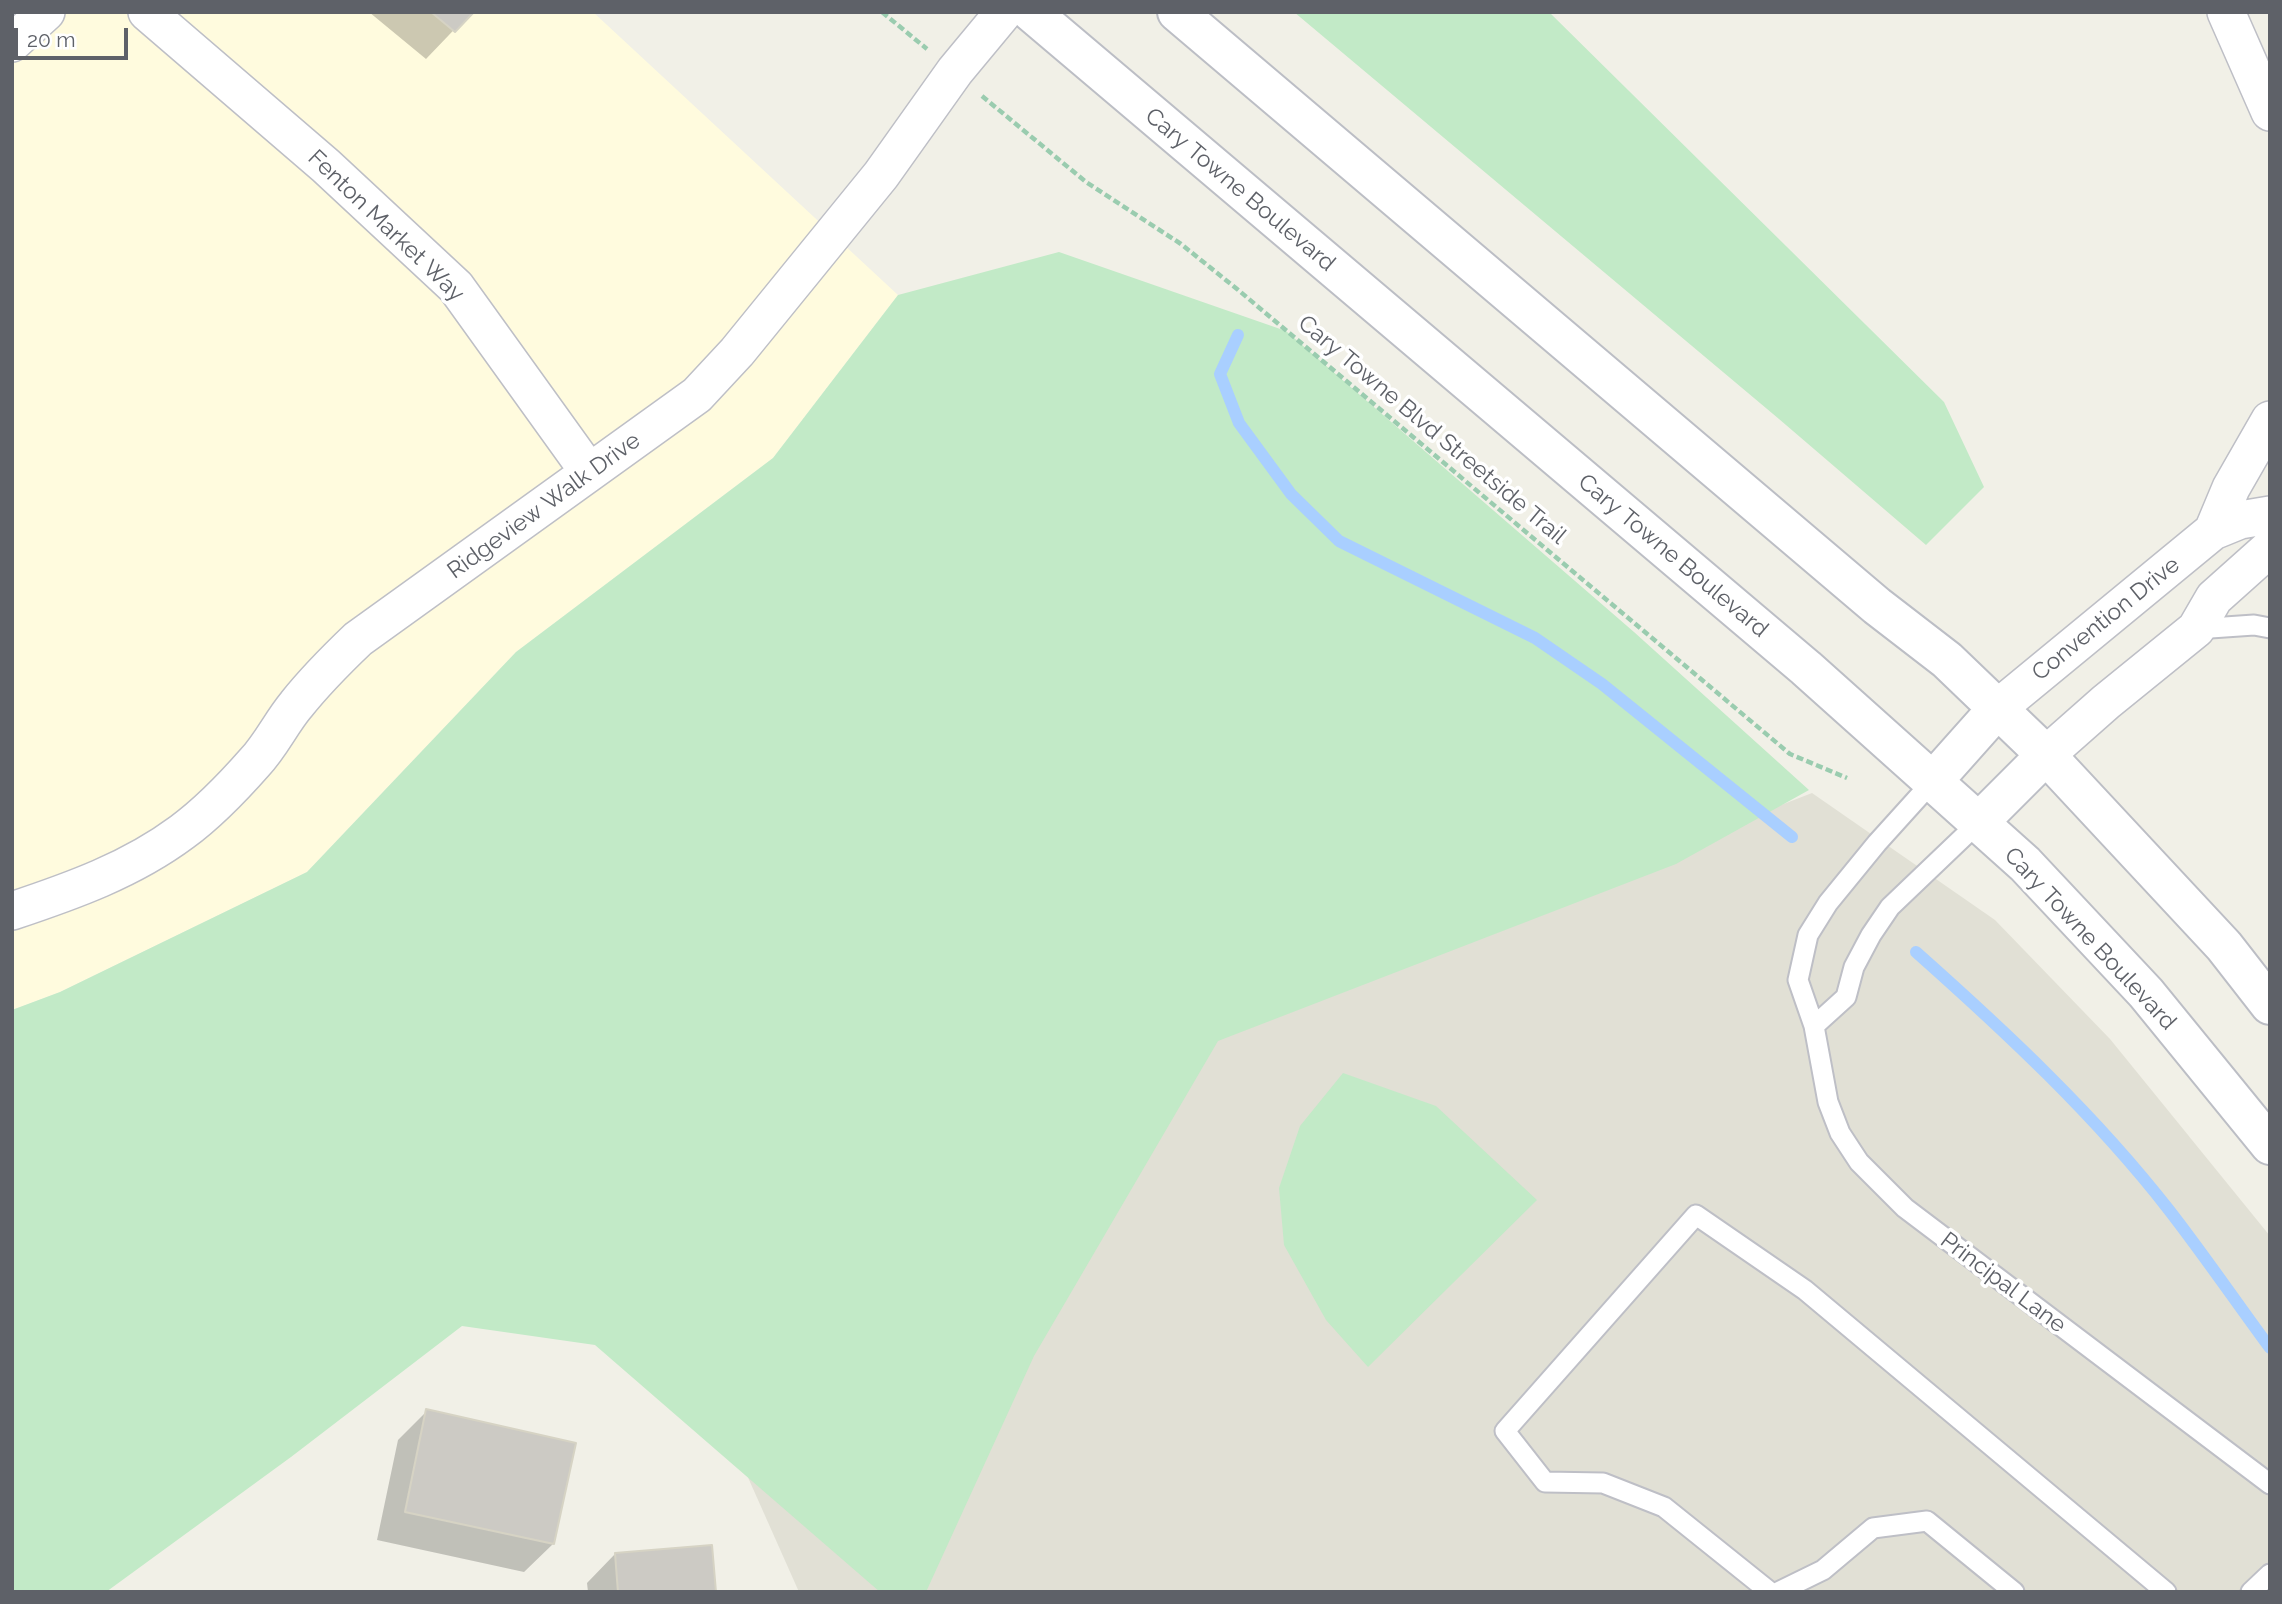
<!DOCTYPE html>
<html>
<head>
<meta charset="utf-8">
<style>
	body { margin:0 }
	#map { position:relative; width:2282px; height:1604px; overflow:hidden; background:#f1f0e7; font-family:Raleway,sans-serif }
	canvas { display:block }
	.frame { position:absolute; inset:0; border:14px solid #5e6168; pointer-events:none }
	.scale { position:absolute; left:14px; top:28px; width:114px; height:32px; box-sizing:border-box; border:4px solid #5e6168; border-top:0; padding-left:9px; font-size:21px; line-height:24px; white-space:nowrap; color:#5e6168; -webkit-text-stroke:5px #fff; paint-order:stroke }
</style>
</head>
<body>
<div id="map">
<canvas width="2282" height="1604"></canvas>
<div class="frame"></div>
<div class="scale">20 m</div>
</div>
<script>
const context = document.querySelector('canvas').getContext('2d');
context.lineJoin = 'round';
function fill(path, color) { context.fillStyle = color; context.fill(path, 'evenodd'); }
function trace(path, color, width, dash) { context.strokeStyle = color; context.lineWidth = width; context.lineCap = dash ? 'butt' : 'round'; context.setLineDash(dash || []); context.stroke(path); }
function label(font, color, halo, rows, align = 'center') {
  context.font = font + ' Raleway,sans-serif'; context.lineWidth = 7; context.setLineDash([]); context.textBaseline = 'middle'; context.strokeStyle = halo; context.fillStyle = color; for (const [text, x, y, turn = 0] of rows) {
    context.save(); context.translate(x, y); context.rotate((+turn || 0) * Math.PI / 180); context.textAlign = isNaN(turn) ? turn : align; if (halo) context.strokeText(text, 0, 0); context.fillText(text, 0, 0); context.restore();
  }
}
const commercial = new Path2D(`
	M12 12H593L898 295 773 458 516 652 307 872 60 992 12 1010Z`);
const education = new Path2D(`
	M1812 793 1995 920 2110 1039 2270 1236V1592H799L645 1246Z`);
const green = new Path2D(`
	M1294 12H1549L1944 402 1984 487 1926 545 1779 419Z
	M1059 252 1286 331 1634 632 1809 790 1676 864 1218 1041 1034 1356 926 1592H880L595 1345 462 1326 291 1457 106 1592H12V1010L60 992 307 872 516 652 773 458 898 295Z
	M1343 1073 1436 1106 1537 1200 1368 1367 1326 1320 1284 1245 1279 1188 1300 1126Z`);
const shadow = new Path2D(`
	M369 12H471L426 59Z
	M427 1411 553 1544 524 1572 377 1540 398 1440Z
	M615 1554 715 1592H588L587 1583Z`);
const stream = new Path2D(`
	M1238 335 1220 374 1239 423 1291 494 1339 541 1535 638 1602 684 1792 837
	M1916 952C2006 1032 2095 1115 2169 1210 2204 1255 2236 1302 2270 1348`);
const building = new Path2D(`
	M431 12H474L455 32Z
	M426 1409 576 1443 554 1544 405 1512Z
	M712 1545 716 1592H618L615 1553Z`);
const path = new Path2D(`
	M882 12 927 49
	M982 96 1086 182 1181 244 1237 289 1790 754 1847 778`);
const lane = new Path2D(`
	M2196 629 2254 625 2270 628
	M1933 781 1877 843 1828 903 1808 935 1798 980 1814 1026 1828 1102 1840 1133 1859 1162 1905 1208 2270 1484
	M1814 1026 1846 997 1854 967 1871 935 1890 907 1978 823
	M1770 1592 1664 1507 1603 1483 1545 1482 1505 1431 1696 1215 1805 1290 2166 1592
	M1778 1592 1823 1570 1873 1528 1927 1521 2014 1592
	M2251 1592 2270 1574`);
const street = new Path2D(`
	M147 12 326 166 456 287 589 472
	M2226 12 2270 112
	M12 43 46 12
	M2213 531 2231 488 2270 420
	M1998 708 2213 531 2240 520 2270 515
	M2046 755 2106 702 2196 629 2214 598 2270 548
	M12 911C72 891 131 870 182 832 208 813 233 787 255 762 271 745 281 723 296 705 315 681 336 660 358 639L697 395 737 352 881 175 955 71 1004 12`);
const secondary = new Path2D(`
	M1031 12 1806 668 2025 864 2146 993 2270 1145
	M1177 12 1877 606 1947 660 2046 755 2224 946 2270 1005
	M1933 781 1998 708
	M1978 823 2046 755`);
const streetNames = [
	["Cary Towne Boulevard",1240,190,40],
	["Fenton Market Way",386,226,44],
	["Cary Towne Blvd Streetside Trail",1432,430,40],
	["Ridgeview Walk Drive",544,506,-36],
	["Cary Towne Boulevard",1673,556,40],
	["Convention Drive",2106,619,-39],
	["Cary Towne Boulevard",2090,939,47],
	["Principal Lane",2003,1283,37]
];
fill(commercial, '#fffbde');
fill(education, '#e1e0d5');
fill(green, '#c2eac7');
fill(shadow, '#0003');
trace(stream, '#a9cfff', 12);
fill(building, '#cccac4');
trace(building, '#d6d3c4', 2);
trace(lane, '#bebfc6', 23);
trace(street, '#bebfc6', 40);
trace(secondary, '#bcbec5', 42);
trace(path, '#9accaf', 4.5, [7, 3.5]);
trace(lane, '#fff', 19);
trace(street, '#fff', 37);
trace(secondary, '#fff', 38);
label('23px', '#5e6168', '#fff', streetNames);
</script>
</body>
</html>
